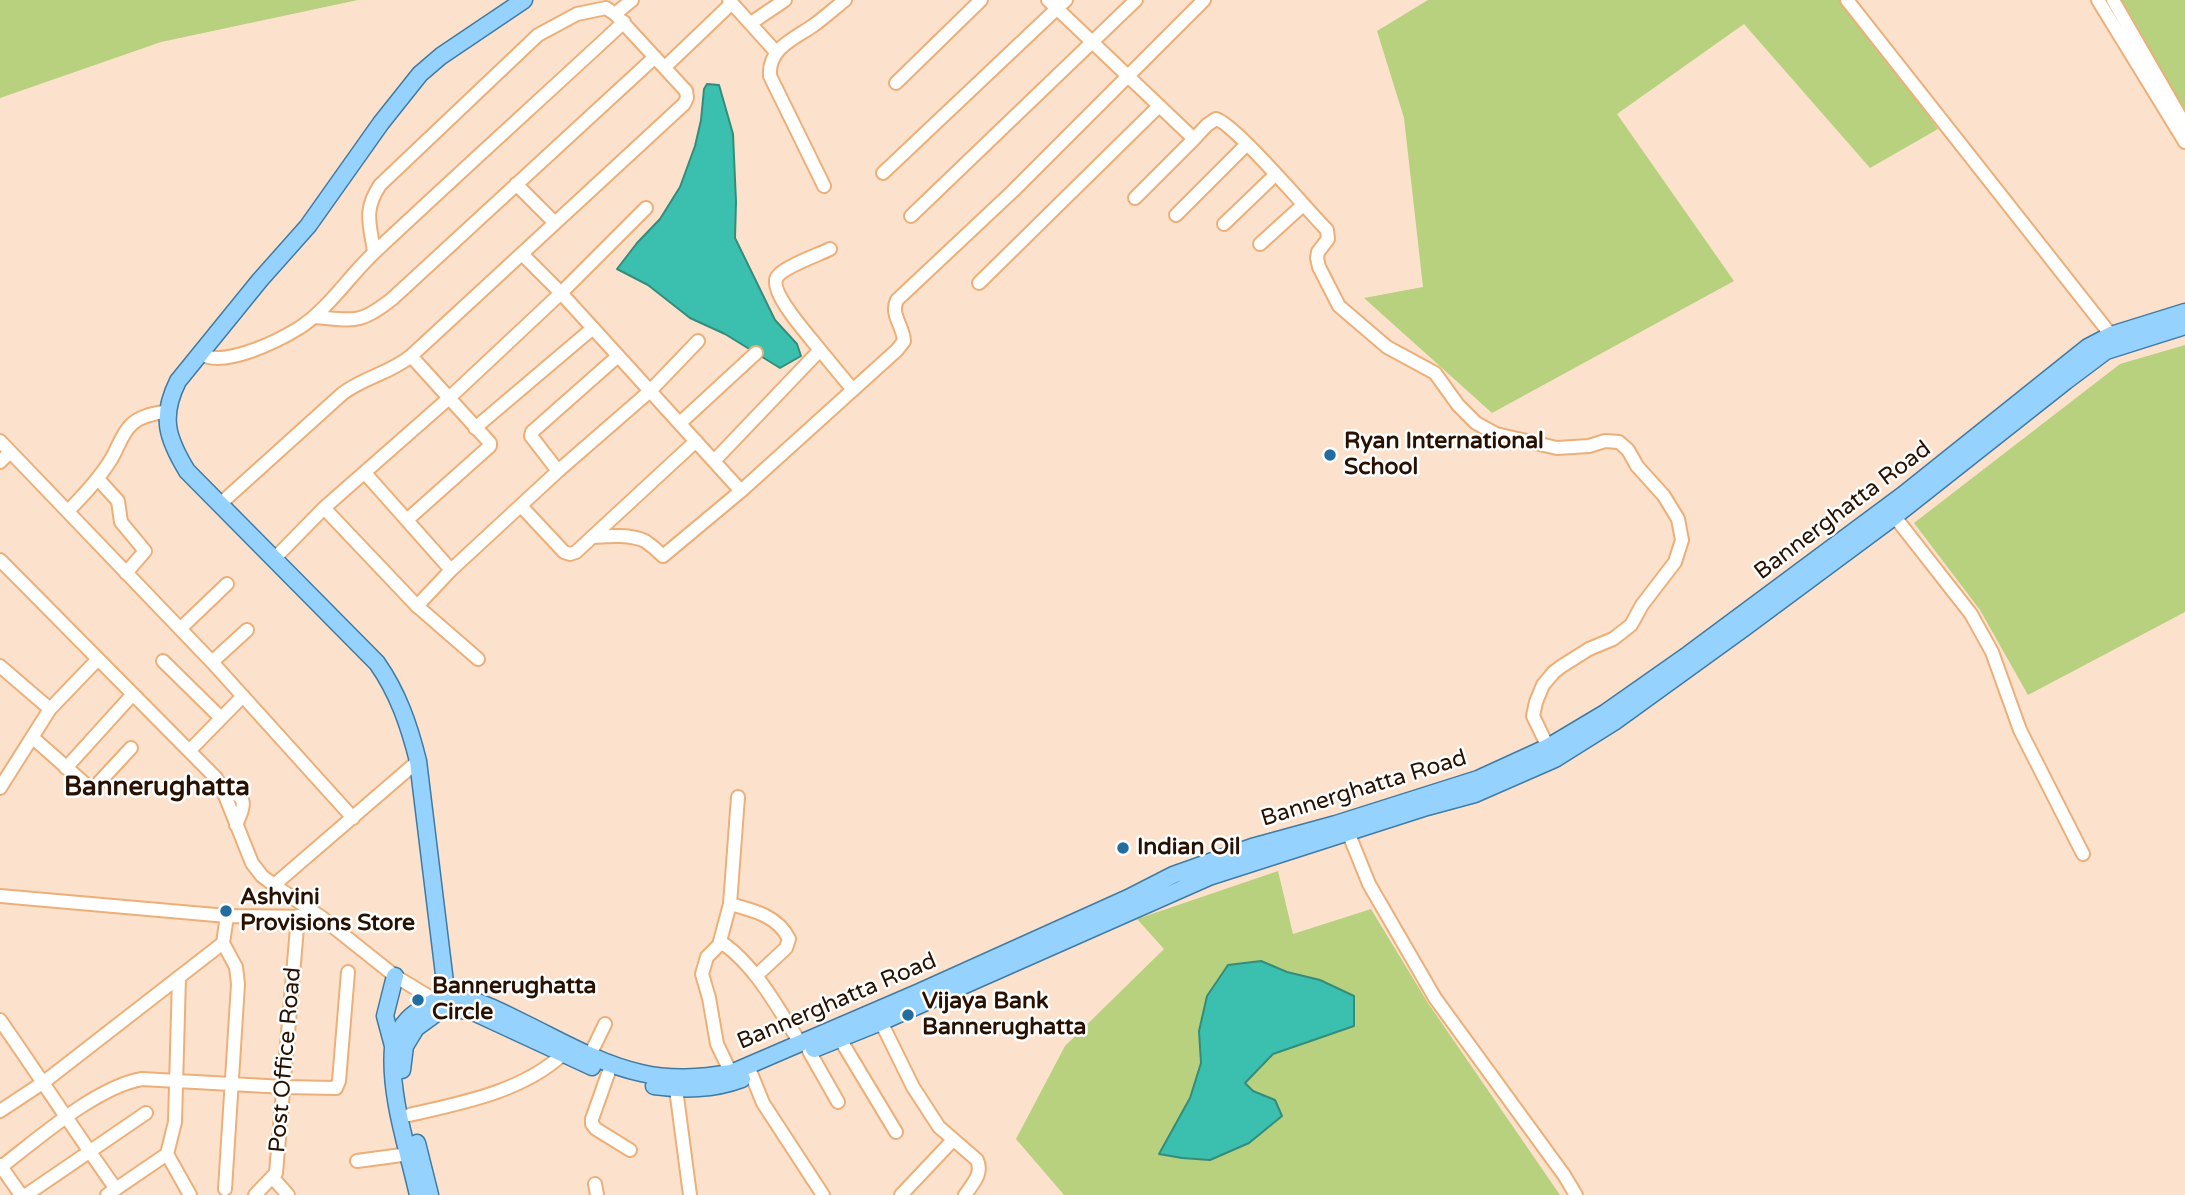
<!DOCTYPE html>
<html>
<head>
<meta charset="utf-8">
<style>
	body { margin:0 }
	canvas { display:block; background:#fce2cc }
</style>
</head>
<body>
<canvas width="2185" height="1195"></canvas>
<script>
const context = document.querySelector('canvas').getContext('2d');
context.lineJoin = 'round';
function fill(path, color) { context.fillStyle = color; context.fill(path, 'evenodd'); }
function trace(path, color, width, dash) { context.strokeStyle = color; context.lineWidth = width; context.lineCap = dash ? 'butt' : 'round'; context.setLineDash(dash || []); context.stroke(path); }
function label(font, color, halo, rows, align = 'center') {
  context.font = font + ' "Varela Round",sans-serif'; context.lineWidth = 5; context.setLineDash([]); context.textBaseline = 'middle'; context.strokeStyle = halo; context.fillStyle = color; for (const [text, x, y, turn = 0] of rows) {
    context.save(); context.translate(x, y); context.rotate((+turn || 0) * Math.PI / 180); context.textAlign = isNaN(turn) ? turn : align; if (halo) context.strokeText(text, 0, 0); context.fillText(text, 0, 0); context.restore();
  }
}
const green = new Path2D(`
	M0 0H358L161 42 0 98Z
	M1428 0H1844L1938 129 1870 168 1744 24 1617 114 1734 281 1492 413 1364 298 1423 287 1404 118 1377 31Z
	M2119 0H2185V112Z
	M2185 345V612L2028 695 1980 610 1914 523 2120 364Z
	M1278 871 1293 934 1371 909 1428 1003 1560 1195H1064L1016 1139 1065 1046 1164 949 1137 919Z`);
const water = new Path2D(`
	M707 84 719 85 733 134 736 202 735 238 775 320 797 344 801 356 780 368 725 334 690 318 648 285 617 269 637 243 660 219 680 187 695 146 701 120 704 89Z
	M1261 961 1287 972 1320 980 1354 996V1026L1273 1054 1245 1083 1253 1091 1275 1100 1282 1116 1249 1143 1210 1160 1182 1158 1159 1154 1190 1098 1201 1063 1199 1031 1207 996 1228 965Z`);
const minor = new Path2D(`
	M729 0 776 52
	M1048 0 1194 139 1207 125 1216 119C1235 124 1308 211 1327 230L1328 239 1318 252 1317 258 1319 267 1339 306 1387 347 1435 373 1458 405 1476 423 1496 434 1557 448 1589 446 1605 441 1619 442 1628 450 1637 466 1664 496 1678 519 1682 540 1675 562 1642 605 1631 625 1613 639 1589 649 1562 666 1554 672 1543 685 1536 702 1533 716 1548 747
	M1847 0 2111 335
	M2098 0 2185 142
	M2113 0 2185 125
	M751 23 785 0
	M665 67 732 3
	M896 83 981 0
	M883 173 1066 0
	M516 184 554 222
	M824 186 770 76C768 48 794 39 814 25 825 17 835 8 845 0
	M1135 198 1194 139
	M1176 215 1247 144
	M911 216 1136 0
	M1224 224 1275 175
	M1260 244 1303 205
	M374 252C370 223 363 211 380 185L538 35 577 14 606 8 615 14
	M522 254 561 293 646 208
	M979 283 1159 106
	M314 317C354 320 359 325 392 299L655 57
	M820 350C810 337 768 292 777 277 783 267 818 255 830 249
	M201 354C224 368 278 341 299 328 330 308 351 273 378 249 459 173 542 98 624 22
	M680 423 756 353
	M475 428 593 328
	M0 441 212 662 353 818
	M714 461 820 350 853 390
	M0 462 10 452
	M558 471 531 436 532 432 618 356
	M365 473 451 570
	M98 479 118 501 121 522 145 551 126 573
	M219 505 342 394C364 377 389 374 411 356L684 104 687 98 686 91 615 14 632 0
	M521 506 564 552 570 554 576 552 696 441
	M324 508 417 606 478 659
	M68 511C84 495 98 480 110 461 118 449 121 434 132 424 142 415 155 414 167 411
	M1891 512 1971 614 1992 652 2020 730 2083 854
	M408 519 490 446V443L411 356
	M592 537C609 536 629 534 645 541 651 545 658 551 663 556L741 491
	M274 559 324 508 448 399 561 293 741 491 897 350 904 341C903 325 890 315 897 300L1013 191 1204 0
	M0 560 216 778 222 788 252 863 262 876 274 885 321 917
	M417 606 451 570 558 471 650 391 698 341
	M180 629 227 584
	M163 661 221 718
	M212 662 247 630
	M0 666 50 709
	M32 737 92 790 131 748
	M190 750 243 696
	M66 768 133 694
	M0 788 50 709 98 659
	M222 788C248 797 246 802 236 825
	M1348 832 1369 884 1435 998 1564 1175 1576 1195
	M274 885 418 761
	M0 896 227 916 321 917 395 976 428 996 437 1010
	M730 904C753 910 778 916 789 939L786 948 756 976
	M223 943 236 967 238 984 225 1189
	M719 945 730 904 738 797
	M0 1020C39 1076 76 1133 116 1189
	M881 1022 913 1087 939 1127 977 1160C983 1174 973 1183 965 1195
	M840 1039 896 1132
	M809 1051 838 1102
	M590 1055 605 1024
	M748 1066 763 1103 823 1195
	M731 1073 717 1044 709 998 702 974 707 957 719 945 724 944C758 969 778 1009 801 1044
	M608 1074 592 1119V1124L596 1129 630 1150
	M676 1089 690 1195
	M0 1111 44 1082 223 943 227 916
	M409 1115C461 1103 522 1092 563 1054
	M167 1154 190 1195
	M357 1161 409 1154
	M0 1165 21 1195
	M1 1167C39 1138 96 1087 142 1079L284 1087 336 1088 339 1081 348 972
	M273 1178 288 1195
	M595 1184 597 1195
	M26 1195 146 1113
	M107 1195 167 1154 175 1122 179 977
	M255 1195 276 1173 298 916
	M901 1195 953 1140`);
const major = new Path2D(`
	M448 1007 418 761C409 725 398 693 377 663L187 471C167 438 160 417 178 381L260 280 308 226 381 123 420 74 441 56 524 0
	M393 1046 385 1016 395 976
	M814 1049 881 1022 1209 877 1427 807 1475 794 1555 759 1614 722 1744 628 1895 516 2066 381 2106 351 2185 326
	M402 1070 405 1046 416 1028 438 1012 449 1009 471 1011 592 1067
	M654 1086C685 1090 712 1090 742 1079
	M417 1143 430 1195
	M418 1195C408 1150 389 1095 393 1048 394 1036 405 1020 415 1013 424 1008 433 1000 443 999 472 994 499 1011 524 1023 561 1041 600 1064 641 1073 671 1080 700 1078 731 1073L917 993 1128 898 1173 875 1252 847 1336 824 1478 779 1548 747 1605 713 1689 654 1903 495 2088 347 2111 335 2185 312`);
const markers = [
	[1330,455,7,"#226da0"],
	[1123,848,7,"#226da0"],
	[226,911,7,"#226da0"],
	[418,1000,7,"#226da0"],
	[908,1015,7,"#226da0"]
];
const poiNames = [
	["Ryan International",1344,442],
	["School",1344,468],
	["Indian Oil",1137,848],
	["Ashvini",240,898],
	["Provisions Store",240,924],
	["Bannerughatta",432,987],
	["Circle",432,1013],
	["Vijaya Bank",922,1002],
	["Bannerughatta",922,1028]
];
const streetNames = [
	["Bannerghatta Road",1843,511,-37],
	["Bannerghatta Road",1364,789,-17],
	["Bannerghatta Road",837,1002,-23],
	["Post Office Road",286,1060,-85]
];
const quarterNames = [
	["Bannerughatta",157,788]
];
fill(green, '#b7d17e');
fill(water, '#3bc0af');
trace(water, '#358c7a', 2);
trace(minor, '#edaf77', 16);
trace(major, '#417ba4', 19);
trace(minor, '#fff', 12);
trace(major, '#95d2fe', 16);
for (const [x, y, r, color] of markers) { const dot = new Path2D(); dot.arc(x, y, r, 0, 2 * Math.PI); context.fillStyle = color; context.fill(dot); trace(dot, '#fff', 2.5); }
label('bold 23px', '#281100', '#fff', poiNames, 'left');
label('23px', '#281100', '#fff', streetNames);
label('bold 26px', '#281100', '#fff', quarterNames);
</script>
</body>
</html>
